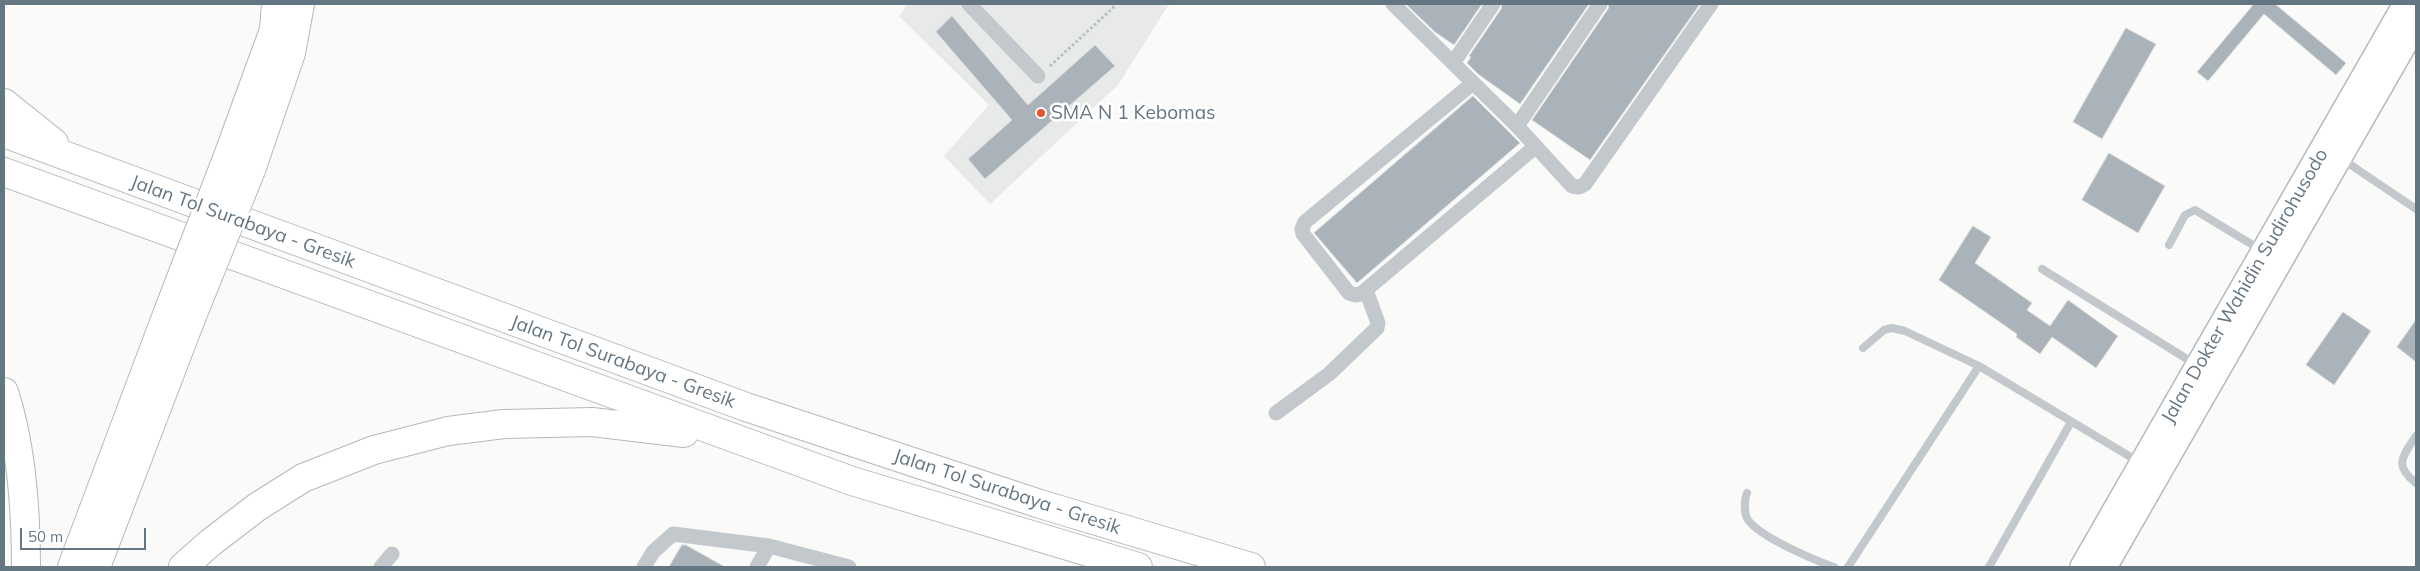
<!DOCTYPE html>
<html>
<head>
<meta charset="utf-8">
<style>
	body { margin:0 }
	#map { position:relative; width:2420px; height:571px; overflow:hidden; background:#fafaf8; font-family:Mulish,sans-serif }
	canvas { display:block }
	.frame { position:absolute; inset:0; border:5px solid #657683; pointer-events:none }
	.scale { position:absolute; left:20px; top:528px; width:126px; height:22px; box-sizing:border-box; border:2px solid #657683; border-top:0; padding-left:6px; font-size:15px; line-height:18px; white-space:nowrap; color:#657683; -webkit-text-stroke:4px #fff; paint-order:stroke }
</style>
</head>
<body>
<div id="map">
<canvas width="2420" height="571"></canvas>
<div class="frame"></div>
<div class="scale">50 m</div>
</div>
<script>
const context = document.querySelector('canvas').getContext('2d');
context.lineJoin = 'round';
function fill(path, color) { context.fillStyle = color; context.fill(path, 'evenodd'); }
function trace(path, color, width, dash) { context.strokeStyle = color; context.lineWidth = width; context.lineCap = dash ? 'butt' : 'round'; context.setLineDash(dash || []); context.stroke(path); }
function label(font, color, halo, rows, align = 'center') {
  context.font = font + ' Mulish,sans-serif'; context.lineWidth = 5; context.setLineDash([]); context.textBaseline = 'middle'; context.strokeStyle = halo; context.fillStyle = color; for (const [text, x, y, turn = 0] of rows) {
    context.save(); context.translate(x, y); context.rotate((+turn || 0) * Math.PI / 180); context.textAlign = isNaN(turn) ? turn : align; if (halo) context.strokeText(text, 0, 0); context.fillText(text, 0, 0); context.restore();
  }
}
const built = new Path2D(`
	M908 4H1169L1118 85 990 204 944 156 989 105 899 16Z`);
const building = new Path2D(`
	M1406 4H1482L1454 45 1435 32Z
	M1502 4H1589L1520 104 1478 74 1467 63 1471 57 1469 56 1501 9Z
	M1609 4H1700L1590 160 1532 120 1608 9Z
	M2251 4H2275L2346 63 2336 75 2264 14 2208 81 2197 72 2253 5Z
	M952 16 1028 105 1095 45 1115 66 985 179 968 159 1012 120 936 32Z
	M2126 28 2156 44 2102 139 2073 122Z
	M1473 96 1520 143 1357 283 1314 233Z
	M2109 153 2165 186 2138 233 2082 200Z
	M1973 226 1991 237 1975 263 2032 303 2027 310 2050 326 2068 300 2118 336 2096 368 2052 337 2040 354 2016 337 2017 334 1939 280Z
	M2343 312 2371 331 2334 385 2306 365Z
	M2416 320V362L2397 347Z
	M682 545H686L725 567H669Z`);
const path = new Path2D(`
	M1050 66 1115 6 1113 4`);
const service = new Path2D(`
	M2342 159 2416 209
	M2169 245 2185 215 2195 210 2261 250
	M2042 269 2195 364
	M1863 348 1884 330 1892 328 1905 331 1979 366 2139 462
	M2416 436C2403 456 2393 465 2416 483
	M1747 493C1744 500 1744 514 1748 520 1760 537 1814 560 1834 567
	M1848 567 1979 366
	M1989 567 2071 422`);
const minor = new Path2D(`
	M969 4 1038 76
	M1393 4 1517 126 1572 186 1579 187 1585 184 1711 4
	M1453 63 1493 4
	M1473 83 1305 222 1302 229 1303 234 1349 293 1355 295 1361 294 1535 147
	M1517 126 1600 4
	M1276 413 1329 374 1377 328 1378 323 1366 290
	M381 567 392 554
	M644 567 653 552 673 534 769 546 849 567
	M757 567 769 546`);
const trunk = new Path2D(`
	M2083 567 2406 4
	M2104 567 2416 23`);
const motorway = new Path2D(`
	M4 103 54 143
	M4 133 746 407 1040 504 1251 567
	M228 156 274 30 276 4
	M251 170 291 53 300 4
	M4 172 852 481 1138 567
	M4 392C22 447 26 510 26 567
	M72 567 168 312
	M96 567 190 321
	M183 567 210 543 257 507 303 478 374 450 448 431 504 424 592 422 684 433`);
const motorwayBridge = new Path2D(`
	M168 312 228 156
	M190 321 251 170`);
const markers = [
	[1041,113,5,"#e4572e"]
];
const poiNames = [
	["SMA N 1 Kebomas",1051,113]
];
const streetNames = [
	["Jalan Tol Surabaya - Gresik",243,222,20],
	["Jalan Dokter Wahidin Sudirohusodo",2245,286,-60],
	["Jalan Tol Surabaya - Gresik",623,362,20],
	["Jalan Tol Surabaya - Gresik",1007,492,18]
];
fill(built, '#e8e9e9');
fill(building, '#aab3b9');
trace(building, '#dcdcda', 1);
trace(trunk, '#b4b9bd', 28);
trace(motorway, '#b4b9bd', 30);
trace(path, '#bbbfc2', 3, [2.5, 2.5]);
trace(service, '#c3c8cc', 8);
trace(minor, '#c3c8cc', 15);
trace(trunk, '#fff', 25);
trace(motorway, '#fff', 28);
trace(motorwayBridge, '#b4b9bd', 30, []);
trace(motorwayBridge, '#fff', 28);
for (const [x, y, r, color] of markers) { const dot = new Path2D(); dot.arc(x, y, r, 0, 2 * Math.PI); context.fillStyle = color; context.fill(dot); trace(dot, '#fff', 2); }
label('19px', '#657683', '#fff', poiNames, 'left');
label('19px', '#657683', '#fff', streetNames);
</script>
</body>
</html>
